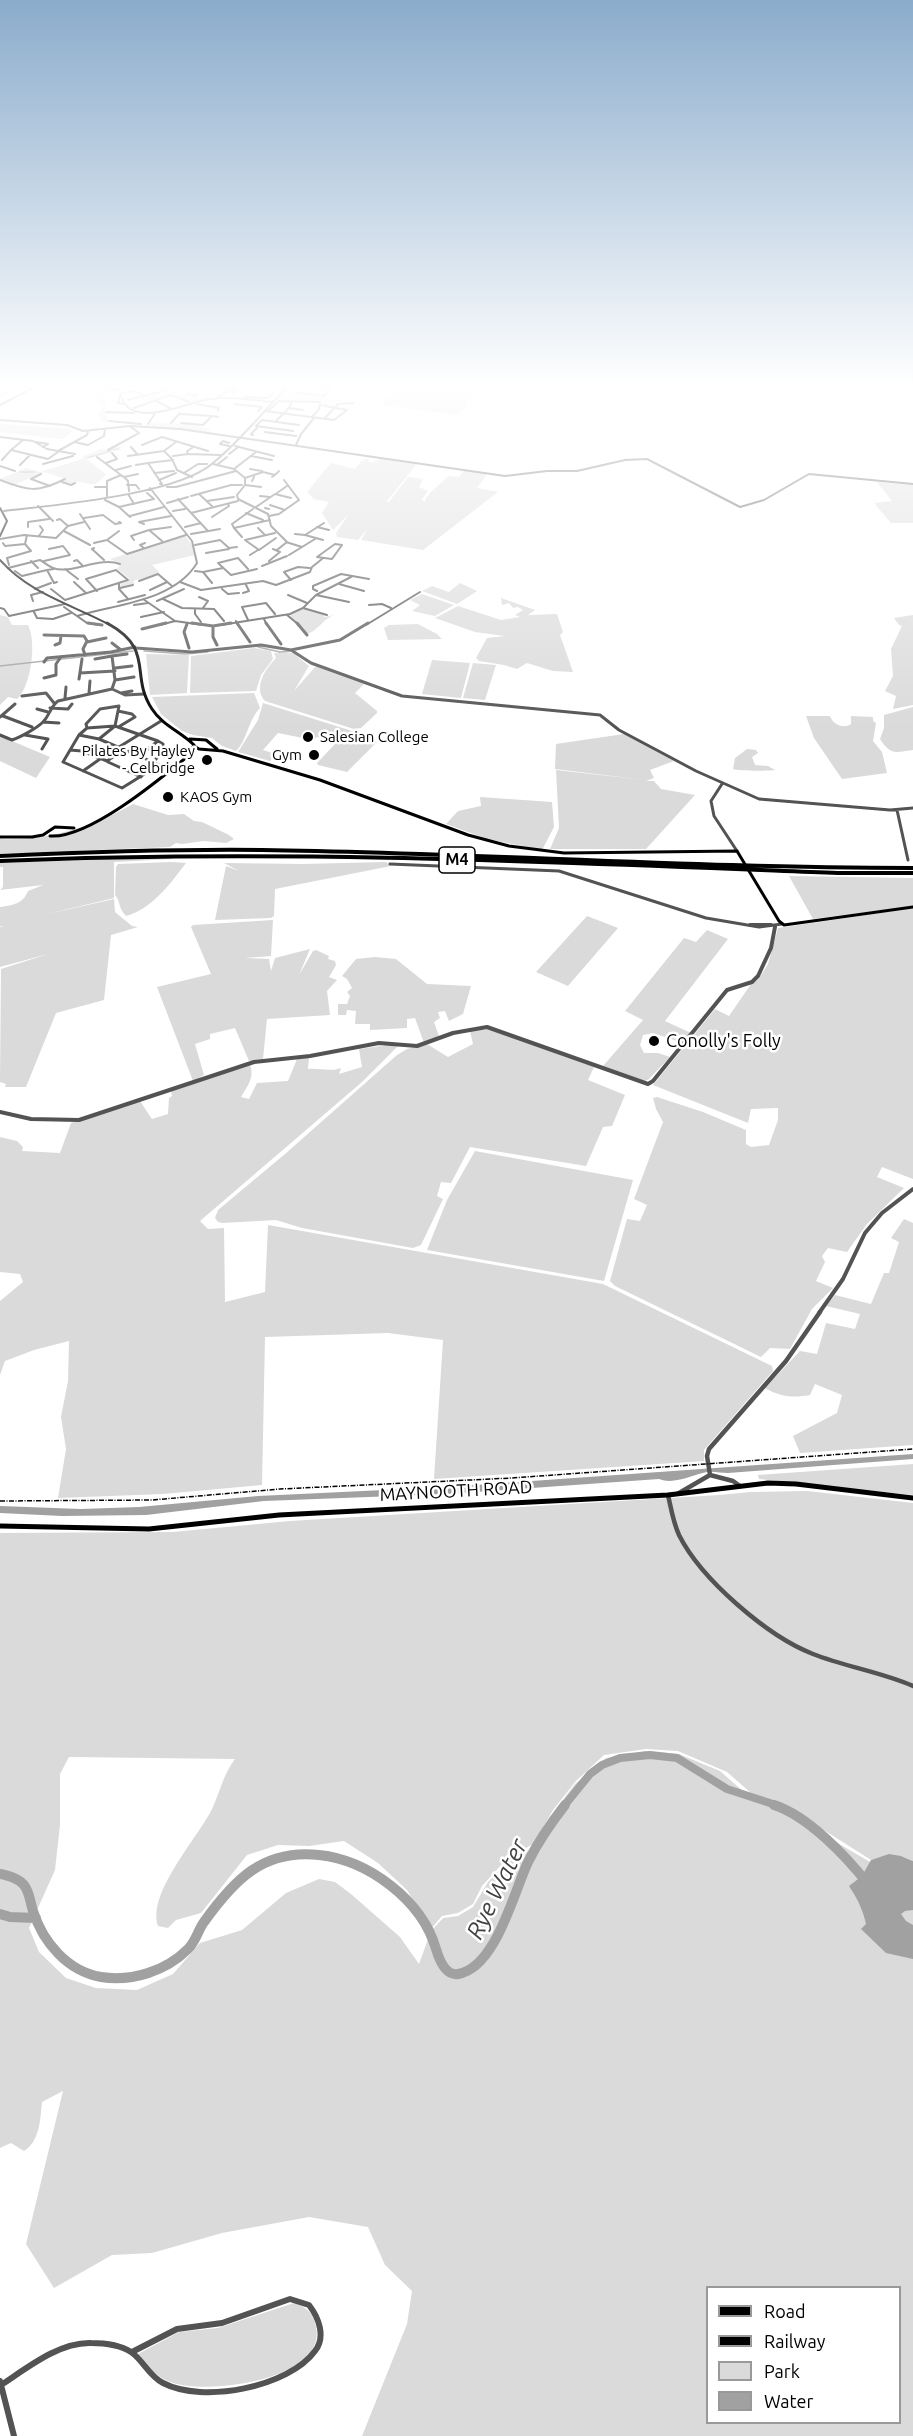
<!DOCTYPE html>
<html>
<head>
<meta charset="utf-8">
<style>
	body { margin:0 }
	#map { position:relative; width:913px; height:2436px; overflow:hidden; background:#fff; font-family:Ubuntu,sans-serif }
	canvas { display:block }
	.legend { position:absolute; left:706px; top:2286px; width:195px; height:138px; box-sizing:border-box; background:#fff; border:2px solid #999; margin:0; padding:8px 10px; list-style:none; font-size:18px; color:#000 }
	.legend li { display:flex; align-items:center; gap:12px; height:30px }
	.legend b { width:30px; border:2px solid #999 }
</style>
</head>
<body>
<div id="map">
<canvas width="913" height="2436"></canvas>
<ul class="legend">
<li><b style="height:8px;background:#000"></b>Road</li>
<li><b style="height:8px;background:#000"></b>Railway</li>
<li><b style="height:16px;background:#dadada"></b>Park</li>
<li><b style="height:16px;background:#a1a1a1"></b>Water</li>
</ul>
</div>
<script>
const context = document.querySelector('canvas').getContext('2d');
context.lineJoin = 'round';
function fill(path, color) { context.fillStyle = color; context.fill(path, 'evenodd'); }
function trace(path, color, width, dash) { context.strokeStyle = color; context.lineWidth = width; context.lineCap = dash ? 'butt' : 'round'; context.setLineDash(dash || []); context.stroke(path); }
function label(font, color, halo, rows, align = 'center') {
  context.font = font + ' Ubuntu,sans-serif'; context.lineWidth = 5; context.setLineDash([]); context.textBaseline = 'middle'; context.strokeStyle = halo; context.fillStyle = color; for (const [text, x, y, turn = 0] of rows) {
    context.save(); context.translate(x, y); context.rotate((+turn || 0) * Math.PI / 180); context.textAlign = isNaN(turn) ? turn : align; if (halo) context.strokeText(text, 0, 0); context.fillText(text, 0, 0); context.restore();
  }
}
const green = new Path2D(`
	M159 387H175L178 393 200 397 198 399 214 390H216L212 395 217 396 192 404 191 401 173 393 147 403 140 398 164 390Z
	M398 387H467L477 388 465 402 468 403 458 415 381 405Z
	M102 390 112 392 101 398 106 400 104 411 111 413 107 416 108 421 148 425 151 423 185 424 211 429 208 432 101 421 98 416 104 405 98 404 97 399H91L96 391Z
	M285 393 348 401 336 402 333 406 322 405 323 401H277Z
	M0 424 69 429 73 431 63 439 0 432Z
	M117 445 122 448 85 458 106 474C92 491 93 482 77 482 72 482 70 484 63 482L66 479 44 472 14 485 0 479 26 468 40 472 83 459 82 457 101 449 109 451Z
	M367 459 371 463 380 459 417 464 387 501 388 503 408 477 423 479 419 487 428 491 422 499 424 502C430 490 440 485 448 476L459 477 464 470 487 474 477 488 498 492 423 550 361 540 368 528 358 540 337 537 336 533 349 514 333 530 322 513 329 502 314 499 307 492 331 463 355 469 361 461Z
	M877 482 913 485V523H891L874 503 892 501Z
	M185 536 193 546 195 555 152 565 160 573 133 581 135 584 120 587 121 584 129 581V578L117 569 121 564 110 559Z
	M460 583 477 591 457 604 422 591 432 586 449 592Z
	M422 594 454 605 435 616 412 611 420 605 410 600Z
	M501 598 535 610 528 615 557 614 563 632 560 635 573 672 553 671 527 663 517 669 504 665 479 661 476 658 487 638 505 636 475 632 435 618 458 606 501 620 520 617 515 615 523 610 518 607 513 608 509 603 502 605Z
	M304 609 324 615V617L334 615C323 619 316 633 306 634L289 616Z
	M0 615 8 617 12 625H28C37 642 31 687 17 699L8 697 0 705Z
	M913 615V705L893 709 896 696 885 691 893 676 891 649 902 626 899 625 894 618Z
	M418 624 437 634 442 639 388 640 384 628 389 625Z
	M254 648 271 651 273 659 261 675 256 691 190 693 191 656Z
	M285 652 293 653 309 666 294 691 316 666 364 684 355 693 377 711V713L361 728 354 729 265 701C253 688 265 669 276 658L274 653Z
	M146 654 189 655 187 693 150 695Z
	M432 660 470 663 461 698 422 694Z
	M473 663 496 665 485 700 463 698Z
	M254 693 260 708C248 720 247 741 236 751L222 746 212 738 193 735 182 731 161 714 152 697Z
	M263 703 349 730 377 742 347 772 318 765 317 763 337 742 317 737 313 740 278 733 263 750 276 754 270 761 238 752 258 720Z
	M913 707V750C895 752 891 756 880 739L884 728V715Z
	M806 716H830C833 725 844 729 851 724V716L873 717V721L876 723 873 741 882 752 887 773 842 779 814 738Z
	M624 734 674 761 650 770 654 778 646 781H654L661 789 695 795 646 849H550L559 828 556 770 645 780 555 769 556 744Z
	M0 736 50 757 36 778 0 761Z
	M747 749 756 750 758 753 752 757 755 765 768 766 775 770C770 771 738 771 733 769L735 758Z
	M480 797 552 802 554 827 542 850 487 839 446 824 458 811 481 806Z
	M133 804 168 815 184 814 194 821 202 822 229 835 234 839 226 843 204 841 182 844 176 843 170 847 0 854V839C48 841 92 827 133 804Z
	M171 857 172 859 114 862V898L43 915 114 899 115 912 132 926 138 927 111 935 104 1000 56 1013 26 1087H5L6 1084 0 1082 1 969 48 954 0 967V927L3 926H0V907C13 905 23 904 28 891L43 885 0 890 3 887V867H0V863Z
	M172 862 186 863C170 884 152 909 126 916 118 908 121 902 115 895L116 867 118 864Z
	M386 862 391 866 275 889 274 916 271 918 215 920 226 866 239 871 224 863 303 864Z
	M789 876 913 878V906L813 919Z
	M913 908V1179L882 1167 877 1177 904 1188 867 1224 847 1252 828 1248 822 1256 825 1262 816 1281 833 1288 812 1309 790 1349 770 1348 761 1357 615 1286 610 1281 627 1219 640 1221 647 1205 634 1199 663 1122 656 1109 653 1098 657 1097 703 1112 746 1130V1144L751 1147 769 1145 778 1120V1108L751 1109 748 1123 653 1085 715 1009 729 1016 751 984 758 980 768 964 778 928Z
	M587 916 618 928 568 986 536 972Z
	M273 920 271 956 245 958 269 959 271 971 275 958 310 949 299 975 313 951 316 950 329 956 328 959 335 961 336 965 329 977 337 980 327 991 330 1015 267 1019 263 1059 249 1061 235 1028 210 1034V1039L195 1044 204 1075 193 1081 157 987 211 974 191 927 193 925Z
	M707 930 728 939 665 1021 691 1033 683 1043 653 1033 643 1035 640 1045 644 1053H658L670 1057 648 1080 644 1081 603 1066 643 1020 625 1011 684 938 696 942Z
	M375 957 396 959 427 984 471 986 463 1014 449 1021 445 1011 438 1012 440 1018 434 1022 439 1036 424 1043 415 1018 407 1019V1028L370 1030V1024H355L356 1011 347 1010 346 1015H338V1004H347L350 996 347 992 352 988 347 979 342 976 356 959Z
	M489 1029 594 1067 588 1080 625 1095 612 1126 603 1127 586 1166 470 1147 451 1183 441 1182 437 1196 443 1199 421 1245 413 1248 302 1228 276 1220 223 1223 218 1222 215 1218 218 1210 285 1154 397 1055 407 1049 427 1044 448 1057 473 1044 470 1031Z
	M388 1045 398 1046 362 1082 200 1221 208 1229 224 1228 225 1302 265 1292 268 1225 603 1284 772 1366 773 1371 704 1450V1461L434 1479 443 1340 388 1333 265 1337 262 1485 163 1494 58 1498 66 1449 61 1417 68 1381 69 1341 34 1350 5 1361 0 1375V1301L23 1282 20 1274 0 1272V1137L17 1141 23 1147 22 1151 60 1153 71 1123 140 1101 152 1119 168 1114 169 1098 172 1096 171 1091 250 1065C255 1077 247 1087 241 1097L249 1099 257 1083 288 1081 297 1059 309 1057 308 1069C318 1068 332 1072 341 1068L339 1074 362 1067 359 1049Z
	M475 1151 633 1180 604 1281 427 1250 447 1200Z
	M904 1219 913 1223V1445L800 1453 793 1436 837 1413 842 1395 815 1384 810 1395C793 1398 780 1397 765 1388L800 1351 817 1354 826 1323 855 1329 860 1314 826 1306 835 1295 871 1304 884 1273H889L899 1242 891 1238Z
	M913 1464V1495L759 1479 758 1475Z
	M807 1491 913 1503V1861C897 1853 888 1855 871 1860L786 1806 751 1793 727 1772 678 1751 646 1749 604 1755 576 1781 553 1810 536 1840 555 1810 575 1784 606 1758 645 1751 679 1754 720 1771 744 1792 817 1831 913 1887V2436H362L407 2324 412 2291 385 2265 368 2227 309 2217 222 2233 152 2253 112 2255 54 2288 26 2244 63 2091 42 2102C40 2120 40 2141 24 2151L11 2143 0 2148V1533L173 1532 290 1521 719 1495 751 1492ZM69 1757 235 1759C223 1775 220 1792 212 1809 197 1839 147 1893 158 1926L168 1928 176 1920 201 1913 247 1855 278 1845 309 1846 344 1841 378 1863 407 1890 431 1929 442 1916 458 1913 473 1904 482 1886 505 1861 536 1842 533 1848 506 1863 488 1882 473 1907 458 1916 443 1918 431 1931 419 1964 400 1937 351 1894 335 1882 319 1879 286 1893 242 1930 200 1943 173 1974 137 1990 96 1988 66 1978 39 1952 29 1928 55 1870 60 1825V1774ZM708 2288H900V2422H708Z
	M294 2303C304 2306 310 2310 314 2320 337 2379 210 2395 173 2383 157 2378 148 2367 138 2354L179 2332 218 2328Z`);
const water = new Path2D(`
	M913 1454V1459L728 1473C721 1473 714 1471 707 1472 692 1475 674 1485 659 1479L447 1494 264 1501 146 1515 62 1516 0 1513V1506L81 1509 139 1507 258 1496 447 1487Z
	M889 1854 901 1856 913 1861V1910L905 1911 901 1914 906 1921 913 1925V1959L886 1953 861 1929 866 1924C863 1910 857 1898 849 1886L862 1876 871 1860Z`);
const stream = new Path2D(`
	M0 396 18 387
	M113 450 119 449
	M87 458 111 451
	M20 472H34
	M258 647 280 652 291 651
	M144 651 185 654 208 652
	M0 666 133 651`);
const riverFar1 = new Path2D(`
	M564 1806 590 1774 602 1765 620 1758 650 1755 677 1758 727 1789 779 1806`);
const river = new Path2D(`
	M774 1805C808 1816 846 1856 868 1884
	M0 1874C9 1876 18 1878 24 1885 30 1893 30 1902 33 1911 43 1942 67 1971 101 1977 132 1982 166 1971 188 1949 196 1941 198 1930 204 1922 234 1880 263 1849 319 1855 368 1860 422 1900 436 1949 439 1959 445 1976 458 1974 496 1968 514 1891 528 1862 538 1842 551 1823 565 1805
	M0 1914 10 1917 36 1918`);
const minorFar4 = new Path2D(`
	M99 387 120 390
	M119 387C120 391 121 397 123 401 138 428 189 401 211 399 231 396 252 400 272 402
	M294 392 324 396 330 389 314 387
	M121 393 136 391 145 396
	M187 394 197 395
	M120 396 118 403 124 404
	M215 399 229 390H236L233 394
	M128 400 162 391
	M245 400V397L267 398 274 393
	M156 401 170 408
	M197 404 219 408 218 411
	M234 404 262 407 258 411
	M134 408 171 395 189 402
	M289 408 303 410
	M269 410 279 401 320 402 319 409 312 417
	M265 411 334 420 347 410 320 405
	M106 412 134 413
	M180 414 212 416 203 425 181 423
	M212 416 218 417
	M325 418 338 404 353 403
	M0 420 67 425 83 431 130 426 180 429 505 476 547 471H577L625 460 647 459 740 507 764 500 809 474 913 484
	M109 421 141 424
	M276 421 289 408 292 401
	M171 423 180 413
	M148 424 156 412
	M256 426 262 420 299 425
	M256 426 293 431
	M265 432 296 436
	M253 435 251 434 257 428
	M0 437 33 441 47 449 75 454
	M23 440 11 450 48 459 58 452
	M36 442 48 444 43 447
	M74 442 88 445 104 436 105 429
	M176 442 164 451 172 459 177 470 192 477
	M229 443 223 441 220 444 229 446
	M142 445 162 437 208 451
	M296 445 301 434 314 418
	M235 446 274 456
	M131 447 137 454
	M192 448 187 451 188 454 220 455
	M108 450 139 433 131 427
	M58 451 87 435 88 431
	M229 454 237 448
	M128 456 164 451
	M173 456 188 454
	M251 456 272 460
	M97 457 121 475 107 481V496
	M2 460 11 450
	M106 463 117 459 112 453
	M43 464 73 456
	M213 464 234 469 245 478V485L237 495 238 499 268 514 271 526 287 542 277 550
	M218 464 227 457
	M20 465 30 455
	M136 465 148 463
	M0 466 15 471
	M234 469 256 452
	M250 469 262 471
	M116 470 131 466
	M154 473 174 471
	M184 473 198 464H207
	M41 474 31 479 50 486
	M120 475 124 477 138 474
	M275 475 279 471
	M124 477 128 481 129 491
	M245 478 263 472 275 475 272 477
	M0 480C28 491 38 493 65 479
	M159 480 176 473
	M252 481 254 477
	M62 482 71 485 75 483
	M160 484H162L148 463 173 460
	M127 485H136L139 489
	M245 485 261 487
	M95 487H107
	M167 487H176L236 471
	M277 493 287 486
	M128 494 134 504
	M199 494 213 507
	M191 496 231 485H242
	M260 496 270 497
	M178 499 208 531
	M105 500 119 507 130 517
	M207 501 234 497
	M167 503 188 497
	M270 505 285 510
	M38 506 53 521
	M119 507 154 499 147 493
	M256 507 275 494 291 498
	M265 508 269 509
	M4 511C54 505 177 495 213 463 240 441 263 412 287 387
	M173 511 185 509
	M191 513 238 501
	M246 513 263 520
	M80 514 90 529
	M130 516 164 507
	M269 516 279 514 299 500 284 480
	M212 517 229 506 228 504
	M84 518 103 515 115 524 121 523 119 522
	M57 520 60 519 68 526
	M144 524 139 522 171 516
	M28 527V522L49 519
	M185 527 201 523
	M317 527 329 530
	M234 528 232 524 253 509
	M258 528 265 535
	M64 531 90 545
	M191 534 220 529
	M295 534 305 535
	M39 536 43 530 40 526
	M242 537 234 528 270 520
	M0 539 24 535 56 538 68 526 84 522
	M107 540 127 554 186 535
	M134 540 131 536 149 530
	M245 540 259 550 276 538
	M245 540 275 533
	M323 540 305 535 324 523
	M162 541 149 530 171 527
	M286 542 302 547
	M3 543 5 546 25 544
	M94 543 107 540 119 531
	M335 544 342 545 332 559 317 557Z
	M195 545 220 540 229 548 237 547
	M94 548 92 549 104 560
	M144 548 140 545 145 543
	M206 553 229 549
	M250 555 258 550
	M289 555 315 539
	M31 561 38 568
	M44 561 70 555 63 546 49 549
	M74 561 77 560 83 566
	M270 563 269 561 280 552 273 549
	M9 565 7 558 31 551 25 544 27 535
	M262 566 287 556
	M8 568 40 560C44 562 48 566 53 568 71 575 99 556 120 564
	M54 569 47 570 54 583 57 582
	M65 569 78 579
	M248 569 238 558 218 563 231 575 257 569
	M15 571 22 576 47 570
	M195 571 203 572 212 583
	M203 572 223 568
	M291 580 284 572 298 567 310 568
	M139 581 158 574 172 586
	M74 582 86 593
	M180 582 201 590 263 581 276 585 310 572 312 567 322 559
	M119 584V589L128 599
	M339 584 364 591
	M120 588 133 585
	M35 589 51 583
	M51 589 65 600 128 580 116 570 86 579 97 591
	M222 589 228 594 239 593
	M150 590 167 582
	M317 591 313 589V586L341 574 369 579
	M243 593 249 591 246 585
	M288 595 307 603
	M316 595 349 602
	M199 597 208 601 203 608
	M143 599 175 621 203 625
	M163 599 182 608 214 609 224 621
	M33 601 31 595 43 592
	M157 601 184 589
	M118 602 145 595
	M134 605 148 603
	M369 605 382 604 391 608
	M64 607 87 623 100 625
	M0 608 4 609 9 616 65 604
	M303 608 327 615
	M195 609V614L201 622
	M34 612 37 618 53 619 71 613
	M287 615 299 625
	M77 616C117 604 174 601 197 563L192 541 150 488
	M141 617 164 612
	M264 619 267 625
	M248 620 242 607 266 603 275 614
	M236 621 238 625
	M160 625 175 621
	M221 625 290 614 303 608 316 595 351 577
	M366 625 420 592`);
const minorFar3 = new Path2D(`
	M88 623 102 625
	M192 623 213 626 231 623
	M237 623 250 642
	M266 623 281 644
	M297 623 307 635
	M187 624 184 632 189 648
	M213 626V637L217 645
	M142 629 166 623
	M44 635 84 636 87 641 83 649 85 655
	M87 642 106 638
	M112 643 121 650
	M55 645 60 643 61 636
	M136 648 192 652 261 645 291 650 311 663 402 696 600 715 619 730 696 771 759 799 890 810 913 808
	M291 650 340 640 368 623
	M112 656 127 654
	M44 662 47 658 111 652 135 647
	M115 668 132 666
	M80 673 115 671
	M44 678 56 675V664L61 657
	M79 679 82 659
	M115 680 134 677
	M112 689 125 695 144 694
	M89 693 90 681
	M121 693 132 691
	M22 696 46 693 54 703
	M65 698 66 687
	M50 708 68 709 72 704
	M37 709 48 712
	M118 711 132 714 135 717 120 726
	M3 716 32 727
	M0 717 15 704
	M43 722 59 723
	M87 728 79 735 63 762 122 788 159 765 139 756 158 741 115 726
	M87 728 86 724 100 709 119 706 115 726
	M87 728 115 726
	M0 735 12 740C21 737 37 728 43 722 50 715 50 707 58 701L112 689 115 680 112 656 95 659
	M25 735 48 739 42 749
	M79 735 99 739 139 756
	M99 739 115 726
	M119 747 161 721
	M70 750 82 751 107 761 123 750
	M96 756 112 745
	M108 762 141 777
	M153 762 162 753 163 744 158 741
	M83 771 100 759
	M722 784 711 801 714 816 737 851
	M897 810 908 860
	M390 864 559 871 706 918 759 927
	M759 927 782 924`);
const minorFar2 = new Path2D(`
	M750 925H771
	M0 1112 31 1119 79 1120 254 1062 310 1056 379 1043 417 1046 453 1033 487 1027 648 1084 653 1081 727 990 752 982 758 976 771 948 775 927
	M819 1313 843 1279 865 1233 882 1213 913 1189`);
const minorFar1 = new Path2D(`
	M710 1475 707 1456 709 1449 786 1361 820 1312
	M710 1475 733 1481 740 1486
	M679 1493 710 1475
	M668 1495C671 1508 673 1522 679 1535 701 1579 767 1636 813 1654 846 1667 881 1672 913 1686`);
const minor = new Path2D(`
	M0 2381 14 2436
	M1 2385C27 2368 59 2342 91 2343 103 2343 120 2345 131 2352 143 2360 149 2376 163 2383 203 2404 289 2387 315 2351 326 2337 319 2318 309 2305L290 2299 222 2323 177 2329 132 2352`);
const majorFar2 = new Path2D(`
	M0 405 35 387
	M0 508 7 521 0 536
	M0 560C30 594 71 604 110 625`);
const majorFar1 = new Path2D(`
	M190 739 206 740 217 749
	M194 746 199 749 223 751 320 780 468 835 509 846 564 853 737 851 779 921 784 925 913 907
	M50 836C88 839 159 780 188 756L194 745C181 732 162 725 152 709 129 674 156 650 107 623
	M0 837H33
	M32 837 43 835 55 827 74 828`);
const major = new Path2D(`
	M0 1526 149 1529 279 1515 668 1495 768 1483 796 1484 913 1498`);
const highway = new Path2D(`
	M0 856C87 852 174 849 262 850 479 853 696 868 913 868
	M0 861C280 849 558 862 838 873H913`);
const rail = new Path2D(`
	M0 1501 152 1500 280 1489 512 1478 913 1449`);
const markers = [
	[308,737,6,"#000"],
	[314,755,6,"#000"],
	[207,760,6,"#000"],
	[168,797,6,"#000"],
	[654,1041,6,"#000"]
];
const farPoinames = [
	["Salesian College",320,737],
	["Pilates By Hayley",195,751,"right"],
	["- Celbridge",195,768,"right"],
	["Gym",302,755,"right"],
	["KAOS Gym",180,797]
];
const shields = [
	[457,860,36]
];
const shieldNames = [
	["M4",457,860]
];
const poiNames = [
	["Conolly's Folly",666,1041]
];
const streetNames = [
	["MAYNOOTH ROAD",456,1491,-3]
];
const nearWaternames = [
	["Rye Water",497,1889,-64]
];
fill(green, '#dadada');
fill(water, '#a1a1a1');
trace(stream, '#a1a1a1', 1.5);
trace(riverFar1, '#a1a1a1', 8);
trace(river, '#a1a1a1', 10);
trace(minorFar4, '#535353', 2);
trace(minorFar3, '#535353', 3);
trace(minorFar2, '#535353', 4);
trace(minorFar1, '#535353', 4.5);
trace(minor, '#535353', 6);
trace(majorFar2, '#000', 2);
trace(majorFar1, '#000', 3);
trace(major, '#000', 5);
trace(highway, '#000', 4);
trace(rail, '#000', 1.5, [5, 1.5, 1, 1.5]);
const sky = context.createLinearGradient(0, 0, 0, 728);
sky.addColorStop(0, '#8baccc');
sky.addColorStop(0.53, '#fff');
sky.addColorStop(1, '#ffffff00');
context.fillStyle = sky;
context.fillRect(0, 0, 913, 728);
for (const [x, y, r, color] of markers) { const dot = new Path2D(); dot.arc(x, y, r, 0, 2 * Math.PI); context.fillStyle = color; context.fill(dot); trace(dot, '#fff', 2); }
label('15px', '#000', '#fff', farPoinames, 'left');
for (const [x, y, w] of shields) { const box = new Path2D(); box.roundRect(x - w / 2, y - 13, w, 26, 4.5); context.fillStyle = '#fff'; context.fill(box); trace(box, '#000', 1.5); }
label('bold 16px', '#000', null, shieldNames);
label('18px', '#000', '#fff', poiNames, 'left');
label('18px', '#000', '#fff', streetNames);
label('italic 24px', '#424242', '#fff', nearWaternames);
</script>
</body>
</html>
